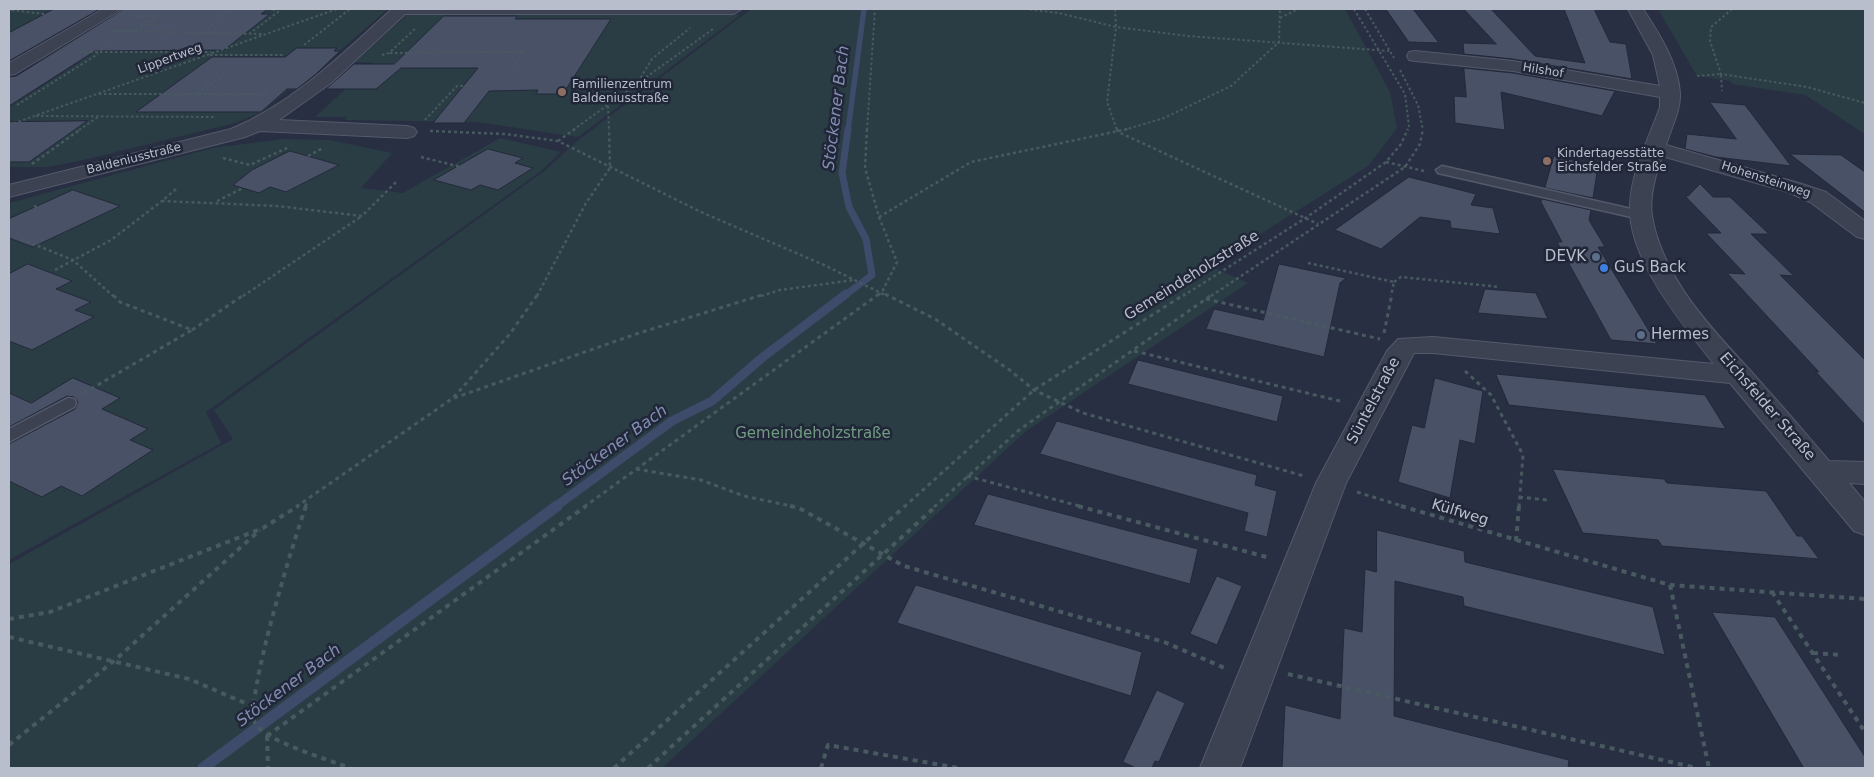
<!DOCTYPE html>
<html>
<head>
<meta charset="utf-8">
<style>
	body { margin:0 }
	#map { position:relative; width:1874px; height:777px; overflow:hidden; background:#282f43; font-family:"DejaVu Sans",sans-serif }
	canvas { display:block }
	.frame { position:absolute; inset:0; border:10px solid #b9becc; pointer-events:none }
</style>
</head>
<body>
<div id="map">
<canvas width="1874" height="777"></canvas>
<div class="frame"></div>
</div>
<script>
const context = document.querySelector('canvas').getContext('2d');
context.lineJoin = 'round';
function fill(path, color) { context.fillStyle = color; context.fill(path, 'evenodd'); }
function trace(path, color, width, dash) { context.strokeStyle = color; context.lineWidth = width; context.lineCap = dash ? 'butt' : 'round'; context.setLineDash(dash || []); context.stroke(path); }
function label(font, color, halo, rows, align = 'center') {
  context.font = font + ' "DejaVu Sans",sans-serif'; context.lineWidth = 5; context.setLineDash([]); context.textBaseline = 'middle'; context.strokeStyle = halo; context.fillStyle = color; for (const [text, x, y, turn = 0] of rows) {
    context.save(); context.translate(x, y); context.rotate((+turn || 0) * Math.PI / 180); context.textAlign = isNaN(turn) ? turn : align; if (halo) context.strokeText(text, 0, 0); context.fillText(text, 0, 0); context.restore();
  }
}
const green = new Path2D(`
	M9 9H99L52 36H9Z
	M117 9H388L294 90H288L262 112 235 123 79 161 47 167H9V107L80 62H27Z
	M751 9H1345L1390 92 1397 128 1368 166 1210 266 1248 283 1026 431 662 768H9V564L233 439 214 410 547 169 576 142Z
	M1658 9H1865V134L1805 95 1732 84 1731 81 1697 76Z
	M703 12 740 15 578 137 477 122 345 120 347 117H315L374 63 355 62 408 14Z
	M500 138 561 152 541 171 206 412 221 443 9 560V203L213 148 284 139 329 140 392 153 361 188 403 193Z`);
const streamFar3 = new Path2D(`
	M848 130 864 9`);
const streamFar2 = new Path2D(`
	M844 296 872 275 866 239 849 207 842 173 848 129`);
const streamFar1 = new Path2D(`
	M555 507 672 421 712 401 763 357 846 294`);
const stream = new Path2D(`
	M203 768 557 506`);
const building = new Path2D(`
	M54 9H100L9 61V33Z
	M124 9H268L261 14H270L224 50 95 51 9 106V77L16 76Z
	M1386 9H1413L1439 43 1409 42Z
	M1464 9H1491L1535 56 1585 63 1564 9H1594L1610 42 1626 44 1632 79 1513 59 1464 54 1463 43 1496 44Z
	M444 16H517L515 19H611L563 94H536L538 90 489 91 464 123H433L478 68H401L376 89H326L354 64H394Z
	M297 48H337L334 51H340L316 74 297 89H287L261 112H136L212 57H285Z
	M1464 68 1513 73 1615 91 1602 116 1501 92 1505 130 1455 123 1454 96 1466 97Z
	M1710 102 1745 105 1791 166 1716 157 1685 149 1687 134 1736 139Z
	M87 121 29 162H9V122Z
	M488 149 523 158 515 163 533 168 498 190 480 185 471 190 434 180Z
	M290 151 339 165 286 192 270 187 259 193 233 185 252 170Z
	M1790 154 1841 155 1865 172V212Z
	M1554 156 1598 166 1593 198 1545 188Z
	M1409 177 1476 194 1471 205 1493 208 1500 234 1451 228 1450 221 1420 217 1381 249 1335 230Z
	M1700 184 1713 197H1730L1769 234H1751L1794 276 1780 275 1865 360V425L1815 371 1819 372 1727 273 1745 274 1706 233H1721L1685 196H1688Z
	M73 190 120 206 33 247 9 238V219Z
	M1542 199 1591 210 1589 220 1605 247H1598L1657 344 1611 340 1557 242H1562L1541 202Z
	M28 264 72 281 56 289 91 302 75 310 94 317 32 350 9 341V274Z
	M1279 264 1346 278 1340 283 1324 357 1206 329 1214 309 1263 320Z
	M1485 289 1536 293 1548 319 1478 313Z
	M1138 360 1283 396 1277 422 1128 384Z
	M1496 374 1705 395 1726 429 1509 405Z
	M73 378 120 398 102 409 148 429 130 440 153 450 82 496 61 486 42 497 9 481V444L75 409 78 402 74 397 67 396 9 427V393L31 403Z
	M1435 378 1483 391 1475 444 1460 440 1450 498 1398 482 1412 425 1424 428Z
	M1057 421 1257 475 1255 485 1277 491 1267 537 1244 531 1248 513 1040 454Z
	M1553 469 1664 479 1667 483 1766 491 1797 536H1802L1819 559 1662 546 1658 540 1583 533Z
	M988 494 1198 549 1190 584 974 525Z
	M1377 530 1464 551 1465 562 1653 607 1665 655 1464 606 1463 597 1395 581 1394 716 1569 760 1568 768H1282L1285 705 1340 719 1344 628 1362 632 1365 569 1376 572Z
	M1217 576 1242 586 1217 645 1190 634Z
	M916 585 1142 652 1131 696 897 623Z
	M1712 612 1775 617 1865 757V768H1804Z
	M1157 690 1185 703 1159 762 1155 761 1152 768H1136L1123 762Z`);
const pathFar3 = new Path2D(`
	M13 9 10 10 45 14
	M1025 9 1059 13 1116 27 1188 36 1389 51
	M1115 9 1116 27 1107 102 1117 130
	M1354 9 1405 94 1409 126 1407 130
	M1365 9 1394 58
	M1732 9 1711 27 1710 41 1721 74 1807 87 1865 103
	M132 16H158L135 31
	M1280 18 1298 9
	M114 31 262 34
	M204 33 229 9
	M249 34 278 12 272 9
	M304 45 350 9
	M80 52H211
	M96 53 106 46
	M390 53 524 52 512 67
	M210 55H284
	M382 55 389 53 416 28
	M1400 70 1418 105 1423 130
	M1697 76 1721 74 1722 91
	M638 82 652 59 690 28
	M198 93 228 71
	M99 94H266
	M17 105 98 54
	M608 106 609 130
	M36 116 215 117
	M425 120 457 86H472
	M9 125 337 9
	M79 130 98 117
	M573 130 713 29
	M867 130 875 9
	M1124 130 1164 118 1231 86 1279 42 1280 9`);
const pathFar2 = new Path2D(`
	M867 129 865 168 879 217 897 262 882 292 877 296
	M1117 129 1118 132 1318 224
	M430 131 505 134 558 141 701 212 824 265 887 296
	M558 141 575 129
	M308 156 323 148
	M421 157 465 168
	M223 158 250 165 287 148
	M1386 162 1424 171
	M32 164 81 129
	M176 189 162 201 277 206 362 216 397 181
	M217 201 243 188
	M34 206 41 209
	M879 217 971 162 1128 129
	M21 239 73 260 113 296
	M1308 263 1394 282 1391 296
	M55 270 111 240 162 201
	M1394 282 1401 277 1500 287
	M243 296 362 216
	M537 296 586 203 610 168 609 129
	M761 296 780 290 854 280
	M1183 296 1307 217 1386 162 1401 144 1408 129
	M1211 296 1405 167 1420 144 1423 129`);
const pathFar1 = new Path2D(`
	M885 294 935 319 1011 371 1034 390 1083 413 1304 476
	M1206 299 1380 339
	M192 330 245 294
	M1384 333 1392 294
	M1134 351 1344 402
	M1465 371 1491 395 1523 455 1519 507
	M84 393 192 330 120 302 112 294
	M454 398 636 334 765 294
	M636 469 701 480 744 496 796 507
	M967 476 1083 507
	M1357 492 1405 507
	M1519 497 1547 500
	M296 507 453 398 509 335 538 294
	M305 507 308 500
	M584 507 879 294
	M904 507 1034 390 1185 294
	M934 507 1019 430 1213 294`);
const path = new Path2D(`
	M306 506C295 536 244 701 255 723 264 741 330 760 350 768
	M790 506 799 508 904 566 1164 642 1227 669
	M1078 506 1270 558
	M1401 506 1670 585 1865 599
	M1516 541 1519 506
	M1670 585 1709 768
	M1772 592 1865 732
	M9 619 50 612 263 528 298 506
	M9 637 189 679 252 706
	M1813 653 1842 655
	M1288 674 1697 768
	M267 736 586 506
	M267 736 268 768
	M9 745 114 661 260 530
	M614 768 905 506
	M648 768 936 506
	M821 768 828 745 958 768`);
const lane = new Path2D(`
	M1442 166 1640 211 1646 215 1640 219 1438 173 1436 170Z
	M68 398 74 399 76 403 74 407 9 442V429Z`);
const street = new Path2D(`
	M103 9H122L15 74 9 75V63Z
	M392 9H742L734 14H405L331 83 279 120 407 126 414 128 417 132 414 136 407 138 260 131 245 137 9 197V185L231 129C295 102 342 54 392 9Z
	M1628 9H1643C1659 33 1678 63 1680 93 1681 109 1671 129 1666 145L1802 184 1826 192 1865 221V239L1857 237 1810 202 1788 192 1662 156C1656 174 1649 196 1652 216 1662 276 1709 326 1749 369 1776 399 1803 430 1829 461L1865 462V484L1849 483 1865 502V535L1854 531 1730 383 1433 353H1414L1346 483 1240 768H1200L1316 483 1387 351 1398 339 1433 337 1714 364C1683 325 1627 258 1630 205 1631 172 1649 138 1660 107V97L1513 71 1415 61 1409 60 1407 56 1409 52 1415 51 1513 61 1660 86 1653 55Z`);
const markers = [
	[562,92,5,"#8d6e63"],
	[1547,161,5,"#8d6e63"],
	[1596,257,5,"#5c6f8a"],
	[1604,268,5,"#3f7fe0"],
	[1641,335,5,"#5c6f8a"]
];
const farStreetnames = [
	["Lippertweg",170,59,-20],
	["Hilshof",1543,71,9],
	["Baldeniusstraße",134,159,-14],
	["Hohensteinweg",1766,180,18]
];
const farPoinames = [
	["Familienzentrum",572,85],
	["Baldeniusstraße",572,99],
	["Kindertagesstätte",1557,154],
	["Eichsfelder Straße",1557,168]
];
const poiNames = [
	["DEVK",1586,257,"right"],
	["GuS Back",1614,268],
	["Hermes",1651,335]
];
const streetNames = [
	["Gemeindeholzstraße",1192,276,-32],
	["Süntelstraße",1374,401,-62],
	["Eichsfelder Straße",1767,407,49],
	["Külfweg",1460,513,17]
];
const parkNames = [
	["Gemeindeholzstraße",813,434]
];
const waterNames = [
	["Stöckener Bach",837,108,-83],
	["Stöckener Bach",615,446,-36],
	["Stöckener Bach",289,686,-37]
];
fill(green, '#2a3d44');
trace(streamFar3, '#3e4b6b', 5.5);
trace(streamFar2, '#3e4b6b', 7);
trace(streamFar1, '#3e4b6b', 9);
trace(stream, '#3e4b6b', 11);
fill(building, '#495167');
trace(building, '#23293a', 1);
trace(lane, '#545a6a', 3);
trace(street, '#545a6a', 2);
trace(pathFar3, '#485a60', 2, [2.5, 2.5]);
trace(pathFar2, '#485a60', 2.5, [3, 3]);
trace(pathFar1, '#485a60', 3, [4, 4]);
trace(path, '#485a60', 4, [5, 5]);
fill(lane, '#3c4252');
fill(street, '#3c4252');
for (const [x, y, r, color] of markers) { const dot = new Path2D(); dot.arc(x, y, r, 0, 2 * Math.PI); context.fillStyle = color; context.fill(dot); trace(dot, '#212738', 2); }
label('12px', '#b9becc', '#212738', farStreetnames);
label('12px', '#b9becc', '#212738', farPoinames, 'left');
label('15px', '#b9becc', '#212738', poiNames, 'left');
label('15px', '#b9becc', '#212738', streetNames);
label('15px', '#719c81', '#212738', parkNames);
label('italic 16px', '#828fb2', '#212738', waterNames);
</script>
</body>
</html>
